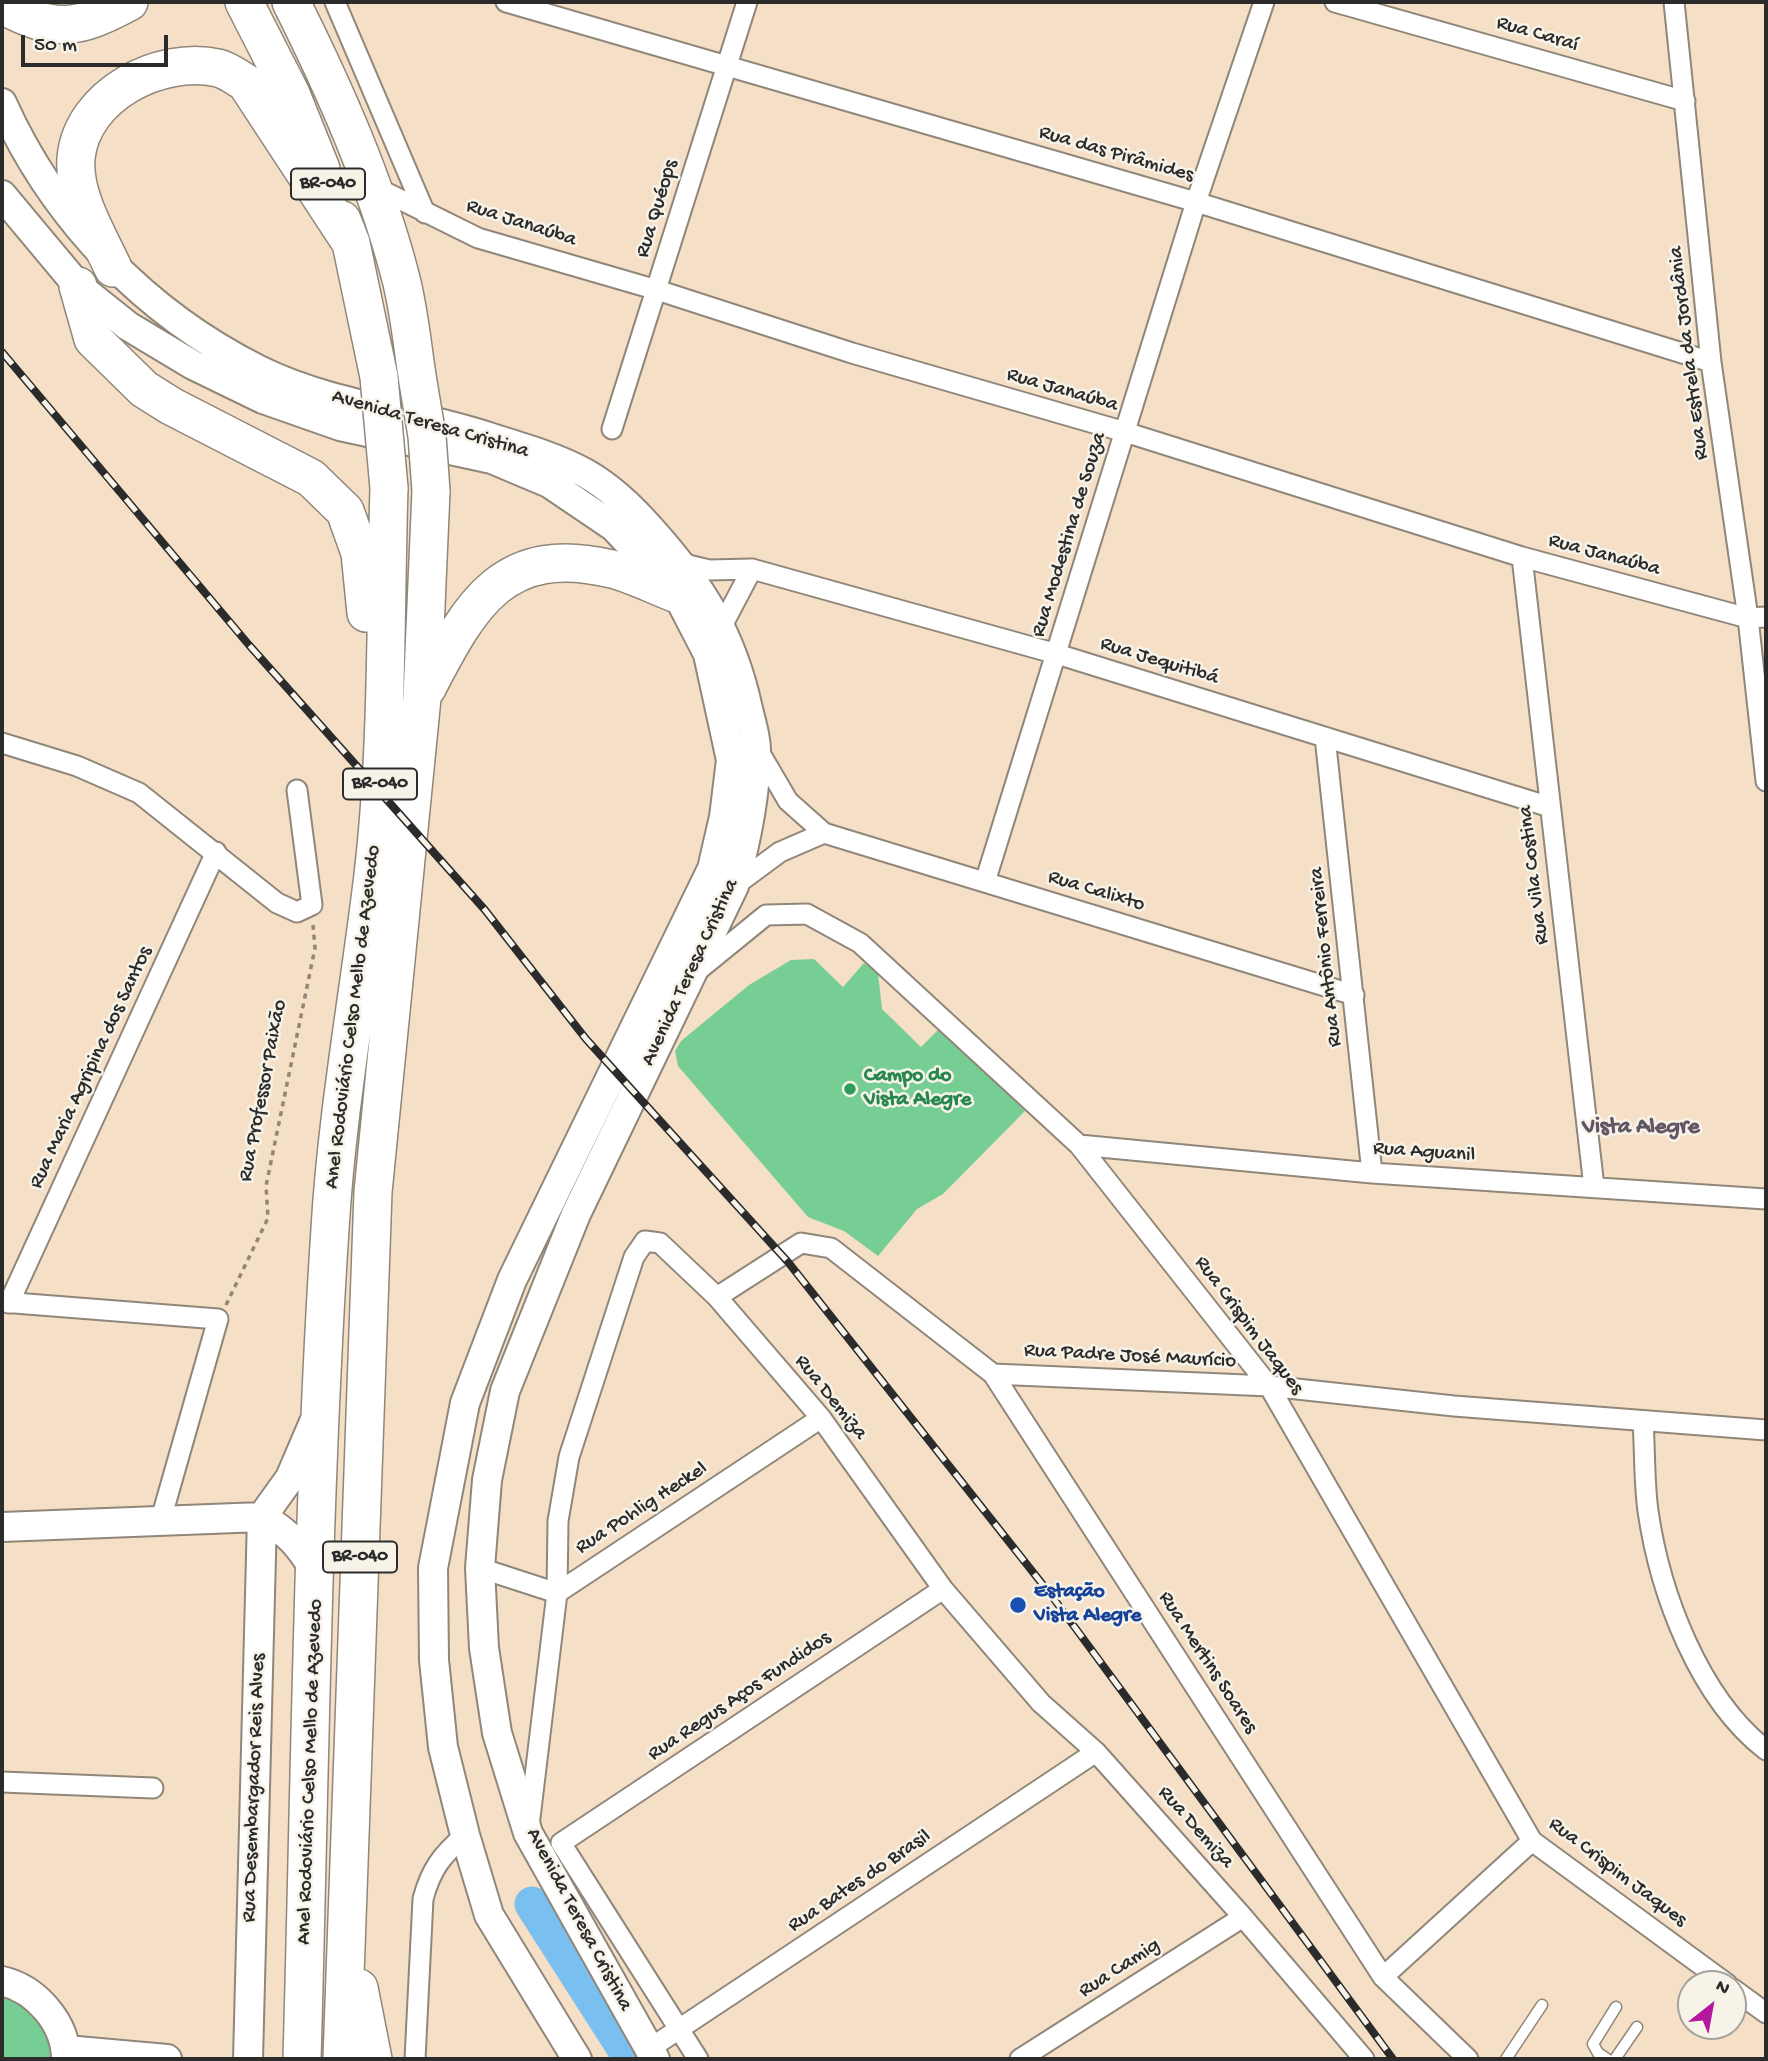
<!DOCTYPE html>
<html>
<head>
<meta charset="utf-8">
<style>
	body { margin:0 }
	#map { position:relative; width:1768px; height:2061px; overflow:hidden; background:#f5e0c7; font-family:"Gochi Hand",sans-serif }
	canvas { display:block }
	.frame { position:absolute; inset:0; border:4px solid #2b2b2b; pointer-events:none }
	.north { position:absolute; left:1677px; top:1970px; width:70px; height:70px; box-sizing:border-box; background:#f7f3e8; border:2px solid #a5a39c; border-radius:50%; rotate:31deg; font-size:19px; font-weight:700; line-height:28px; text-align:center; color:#2b2b2b }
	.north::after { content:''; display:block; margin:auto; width:24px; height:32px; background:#b5179e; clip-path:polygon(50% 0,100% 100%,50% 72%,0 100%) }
	.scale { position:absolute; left:21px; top:35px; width:147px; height:32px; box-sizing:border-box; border:4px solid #2b2b2b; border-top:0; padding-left:9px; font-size:21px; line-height:24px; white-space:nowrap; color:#2b2b2b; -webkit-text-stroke:5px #f7f3e8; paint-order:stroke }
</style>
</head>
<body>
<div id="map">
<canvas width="1768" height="2061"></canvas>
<div class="frame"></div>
<div class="north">N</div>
<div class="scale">50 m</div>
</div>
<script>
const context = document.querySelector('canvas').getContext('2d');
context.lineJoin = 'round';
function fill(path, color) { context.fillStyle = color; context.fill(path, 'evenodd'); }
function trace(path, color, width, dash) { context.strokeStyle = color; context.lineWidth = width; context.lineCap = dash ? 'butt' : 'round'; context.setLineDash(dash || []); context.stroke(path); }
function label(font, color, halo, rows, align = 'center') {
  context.font = font + ' "Gochi Hand",sans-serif'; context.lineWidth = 5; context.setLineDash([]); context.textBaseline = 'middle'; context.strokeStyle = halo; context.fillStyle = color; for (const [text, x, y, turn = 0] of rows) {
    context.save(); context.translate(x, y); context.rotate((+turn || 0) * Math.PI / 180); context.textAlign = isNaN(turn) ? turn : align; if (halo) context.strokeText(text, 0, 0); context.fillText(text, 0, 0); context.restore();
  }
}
const green = new Path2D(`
	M814 959 843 987 864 963 878 973 882 1009 921 1047 940 1028 1025 1111 943 1194 917 1209 878 1256 844 1231 808 1217 678 1066 675 1051 681 1041 749 985 791 960Z
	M2 1992C29 2000 52 2031 53 2059H2Z`);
const river = new Path2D(`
	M532 1904 631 2059`);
const path = new Path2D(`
	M226 1305 268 1218 266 1186 315 948 313 925`);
const lane = new Path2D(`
	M1506 2059 1542 2005
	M1607 2059 1598 2053 1593 2044 1616 2007
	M1615 2059 1637 2027`);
const street = new Path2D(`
	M335 2 425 213
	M506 2 1196 202 1711 362
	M1335 2 1685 101
	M1674 2 1711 362 1748 618 1766 781
	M373 186 478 238 657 290 852 353 1125 432 1522 557 1748 618 1766 617
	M612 429 747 2
	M1522 557 1594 1187
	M680 563 709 570 752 569 1057 654 1550 807
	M722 626 752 569
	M1325 737 1372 1173
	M2 743 77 766 139 793 277 903 297 912 312 905 297 790
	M757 748 788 801 824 833 1354 995
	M985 882 1196 202 1264 2
	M734 886 780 852 824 833
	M696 972 766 915 807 914 860 943 1079 1145 1269 1386 1532 1841 1727 1984
	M1079 1145 1372 1173 1766 1199
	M717 1297 801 1243 831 1248 993 1374 1269 1386 1454 1406 1766 1430
	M2 1302 218 1319 161 1519
	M9 1303 216 852
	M993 1374 1383 1977 1468 2059
	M1643 1421C1645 1451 1644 1482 1648 1511 1660 1594 1699 1698 1766 1750
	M480 1568 557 1593
	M557 1593 821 1418
	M2 1782 153 1788
	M529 1826 557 1593 558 1521 569 1457 634 1257 645 1241 660 1243 717 1297 821 1418 943 1589 1041 1703 1096 1752 1243 1917 1364 2059
	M1383 1977 1532 1841
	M1733 1989 1766 2013
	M649 2049 1096 1752
	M415 2059 423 1899C431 1869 442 1855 465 1835
	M698 2059 561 1843 943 1589
	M1020 2059 1243 1917`);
const secondary = new Path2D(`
	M2 103C54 219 145 313 259 370 334 407 417 412 495 439 524 448 558 458 585 473 610 487 634 510 653 532 702 587 732 635 748 709 751 722 756 736 756 750 756 796 746 842 734 886L576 1214 505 1391 487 1480 480 1568 484 1648 497 1733 528 1833 655 2059
	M2 195 78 286 128 326 193 365 263 399 340 426 492 459 549 483 614 527 677 594 708 654 731 760 724 817 712 869 512 1280 465 1403 433 1568 434 1660 443 1747 465 1835 489 1915 577 2059
	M262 1517 290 1478 314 1422
	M2 1527 262 1517C288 1532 301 1547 316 1573
	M2 1981C36 1989 66 2023 66 2059
	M66 2050 167 2059
	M248 2059 262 1517`);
const highway = new Path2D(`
	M244 2 291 94 321 169
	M291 2C335 90 375 180 400 275 409 308 412 343 417 376
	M2 5C55 33 77 30 129 2
	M342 220 351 243 379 377
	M113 268C98 235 73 196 76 158 82 95 160 55 218 68 227 70 238 78 246 83L351 243
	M78 286 93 339 144 389 171 406 311 478 345 511 360 553 366 613
	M427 688C471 603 504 543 612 569 634 575 656 586 677 594
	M359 1988 373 2059
	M302 2059C310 1783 312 1505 330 1229 337 1110 359 993 373 875 388 747 385 617 389 488
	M342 2059 373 1192 422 698 431 491`);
const rail = new Path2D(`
	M2 352 249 645 485 910 586 1039 788 1262 1051 1595 1393 2059`);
const highwayBridge = new Path2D(`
	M417 376 427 436 431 491
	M379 377 389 488`);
const markers = [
	[850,1089,7,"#2e9e5b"],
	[1018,1605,9,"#1a4fb4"]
];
const shields = [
	[328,184,74],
	[380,784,74],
	[360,1557,74]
];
const shieldNames = [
	["BR-040",328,184],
	["BR-040",380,784],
	["BR-040",360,1557]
];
const streetNames = [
	["Rua Caraí",1537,35,16],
	["Rua das Pirâmides",1116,155,16],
	["Rua Quéops",658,209,-73],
	["Rua Janaúba",521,224,18],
	["Rua Estrela da Jordânia",1690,353,-97],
	["Rua Janaúba",1062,391,16],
	["Avenida Teresa Cristina",430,425,16],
	["Rua Modestina de Souza",1070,535,-73],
	["Rua Janaúba",1604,556,15],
	["Rua Jequitibá",1159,662,17],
	["Rua Vila Costina",1535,875,-97],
	["Rua Calixto",1096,892,17],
	["Rua Antônio Ferreira",1327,957,-96],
	["Avenida Teresa Cristina",691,973,-65],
	["Anel Rodoviário Celso Mello de Azevedo",354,1017,-83],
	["Rua Maria Agripina dos Santos",92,1068,-65],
	["Rua Professor Paixão",264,1091,-79],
	["Rua Aguanil",1424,1153,4],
	["Rua Crispim Jaques",1248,1326,53],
	["Rua Padre José Maurício",1130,1357,3],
	["Rua Demiza",830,1398,51],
	["Rua Pohlig Heckel",642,1509,-33],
	["Rua Mertins Soares",1207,1663,57],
	["Rua Regus Aços Fundidos",740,1697,-34],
	["Anel Rodoviário Celso Mello de Azevedo",311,1772,-88],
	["Rua Desembargador Reis Alves",255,1788,-88],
	["Rua Demiza",1195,1828,48],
	["Rua Crispim Jaques",1617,1873,37],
	["Rua Bates do Brasil",860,1882,-34],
	["Avenida Teresa Cristina",578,1920,62],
	["Rua Camig",1120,1969,-33]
];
const leisureNames = [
	["Campo do",864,1077],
	["Vista Alegre",864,1101]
];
const transitNames = [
	["Estação",1034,1593],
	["Vista Alegre",1034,1617]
];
const neighbourhoodNames = [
	["Vista Alegre",1641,1128]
];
fill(green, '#76ce94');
trace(river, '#79c0f1', 35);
trace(lane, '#908679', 13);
trace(street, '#908679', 23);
trace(secondary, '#908679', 32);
trace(highway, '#908679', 40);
trace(path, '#908679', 3.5, [5, 5]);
trace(lane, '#fff', 10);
trace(street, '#fff', 19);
trace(secondary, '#fff', 28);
trace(highway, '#fff', 37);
trace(rail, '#2b2b2b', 8);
trace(rail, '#f7f3e8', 5, [16]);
trace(highwayBridge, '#908679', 40, []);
trace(highwayBridge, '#fff', 37);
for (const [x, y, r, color] of markers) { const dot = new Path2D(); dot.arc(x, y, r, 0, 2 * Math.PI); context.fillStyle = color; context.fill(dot); trace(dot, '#f7f3e8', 2.5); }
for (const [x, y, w] of shields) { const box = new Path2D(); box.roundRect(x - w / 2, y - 15.5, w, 31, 5); context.fillStyle = '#f7f3e8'; context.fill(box); trace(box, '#2b2b2b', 2); }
label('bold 19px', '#2b2b2b', null, shieldNames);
label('21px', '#2b2b2b', '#f7f3e8', streetNames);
label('bold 21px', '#27864d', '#f7f3e8', leisureNames, 'left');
label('bold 21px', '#164399', '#f7f3e8', transitNames, 'left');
label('bold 23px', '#605664', '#f7f3e8', neighbourhoodNames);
</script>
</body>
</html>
